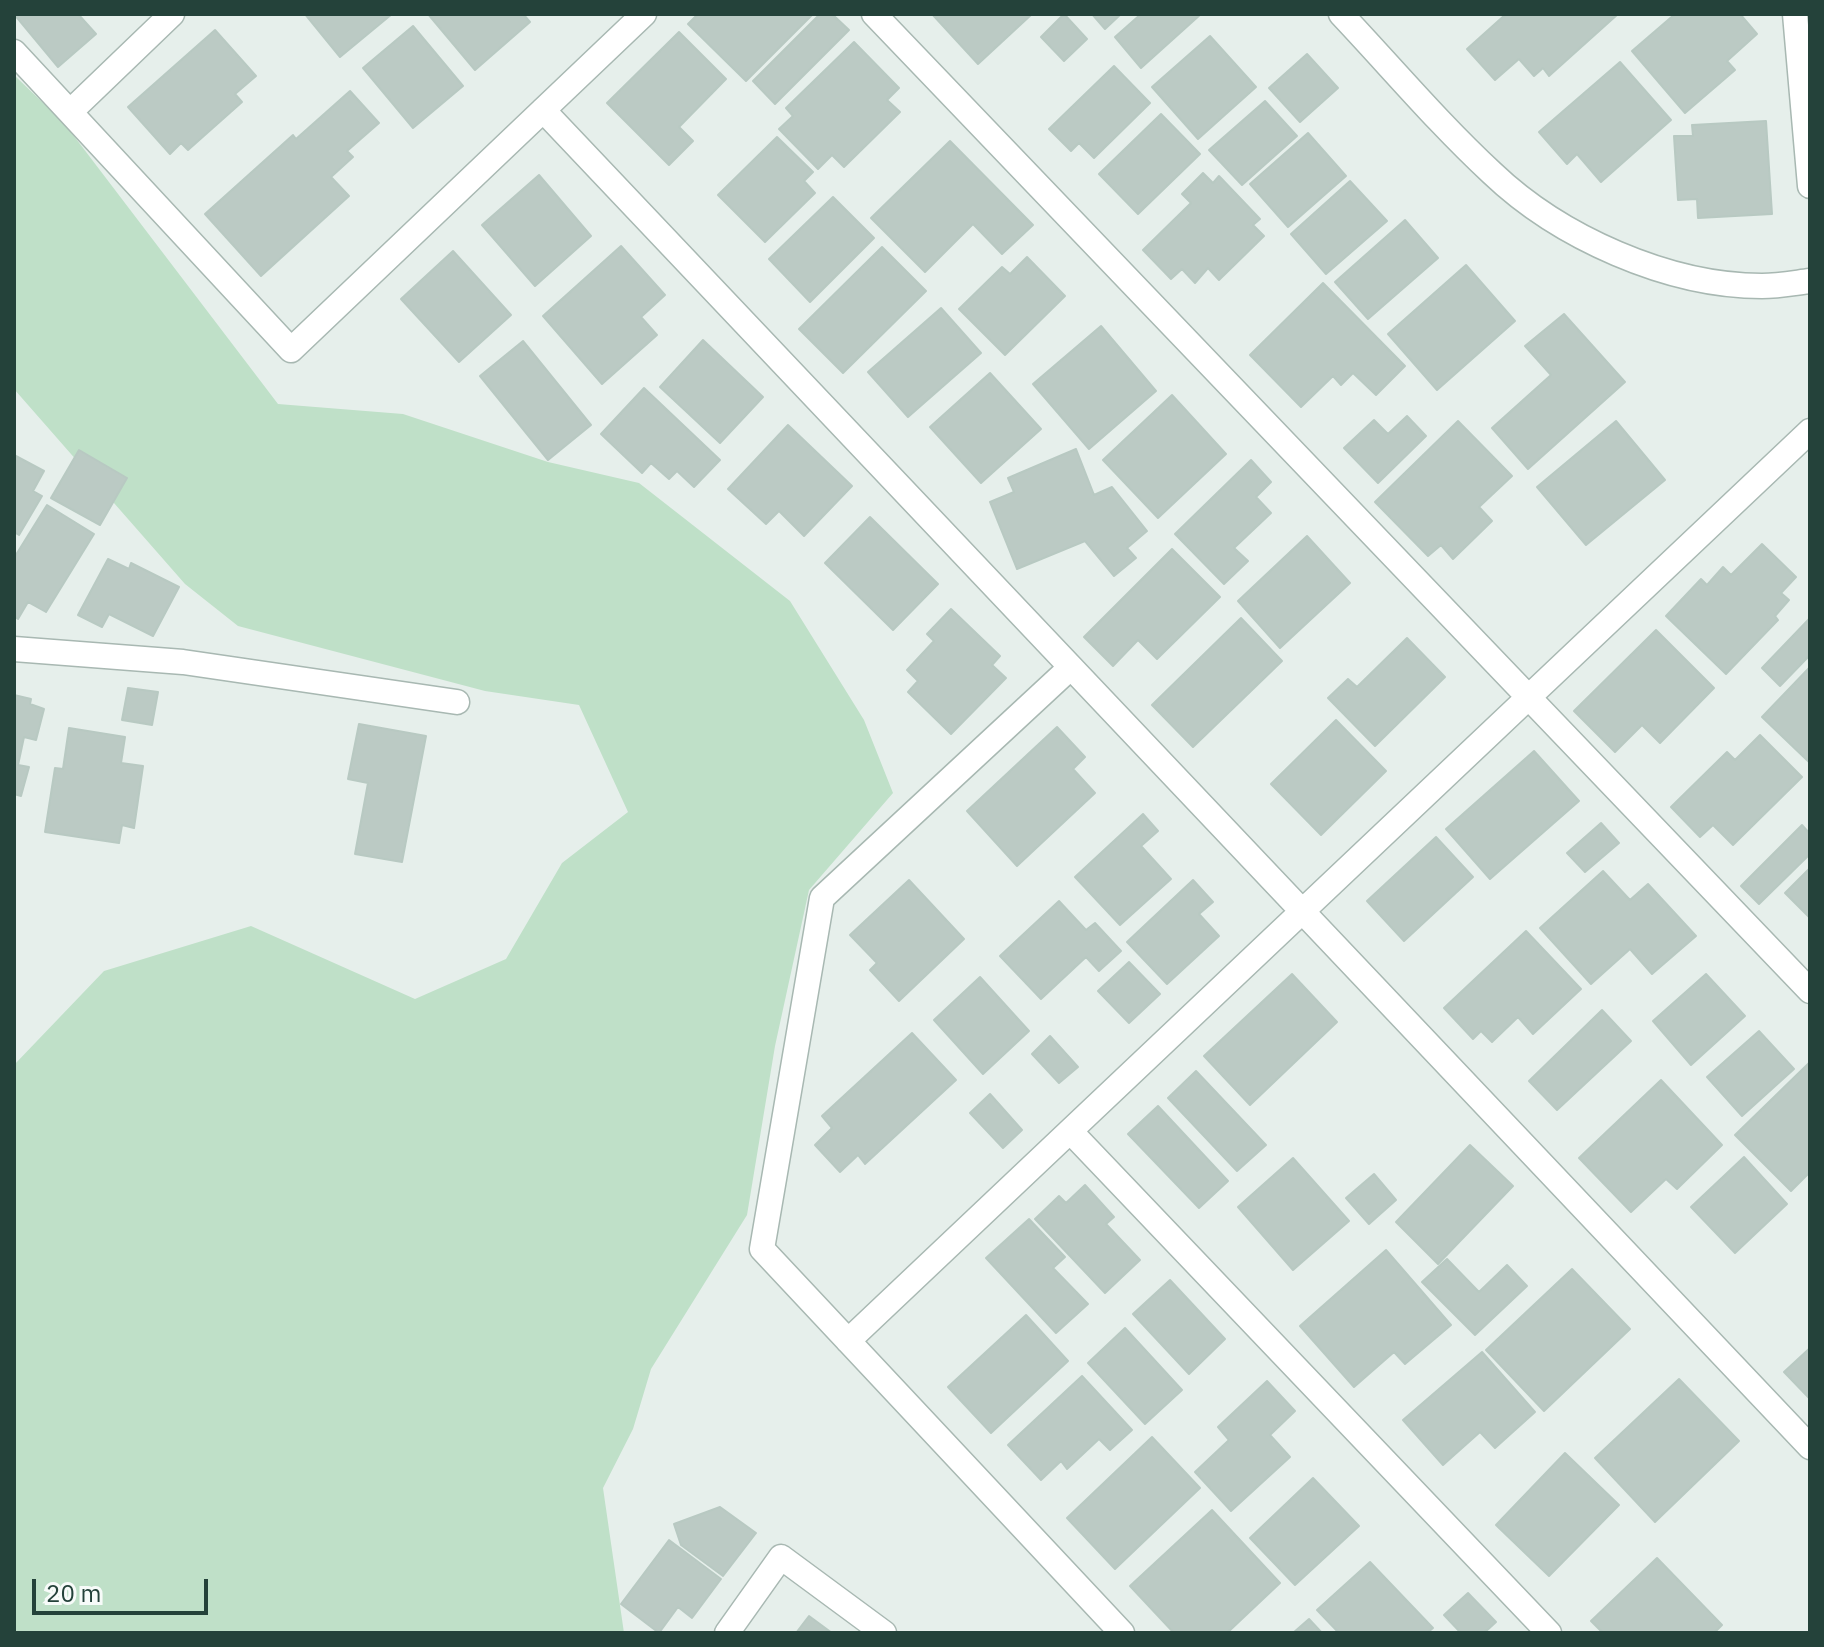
<!DOCTYPE html>
<html>
<head>
<meta charset="utf-8">
<style>
	body { margin:0 }
	#map { position:relative; width:1824px; height:1647px; overflow:hidden; background:#e6efeb; font-family:"IBM Plex Sans",sans-serif }
	canvas { display:block }
	.frame { position:absolute; inset:0; border:16px solid #24423a; pointer-events:none }
	.scale { position:absolute; left:32px; top:1579px; width:176px; height:36px; box-sizing:border-box; border:4px solid #24423a; border-top:0; padding-left:10px; font-size:24px; line-height:28px; white-space:nowrap; color:#24423a; -webkit-text-stroke:6px #f7fbf9; paint-order:stroke }
</style>
</head>
<body>
<div id="map">
<canvas width="1824" height="1647"></canvas>
<div class="frame"></div>
<div class="scale">20 m</div>
</div>
<script>
const context = document.querySelector('canvas').getContext('2d');
context.lineJoin = 'round';
function fill(path, color) { context.fillStyle = color; context.fill(path, 'evenodd'); }
function trace(path, color, width, dash) { context.strokeStyle = color; context.lineWidth = width; context.lineCap = dash ? 'butt' : 'round'; context.setLineDash(dash || []); context.stroke(path); }
const green = new Path2D(`
	M14 75 64 123 278 404 403 414 548 462 639 483 790 601 864 720 893 793 809 890 775 1046 747 1215 651 1369 633 1429 603 1488 624 1633H14V1065L104 971 251 926 415 999 506 959 562 863 628 812 579 705 485 691 238 626 185 584 14 389Z`);
const building = new Path2D(`
	M14 14H78L96 34 58 67Z
	M305 14H392L340 57Z
	M428 14H523L530 22 475 70Z
	M698 14H813L746 81 688 24Z
	M820 14H832L849 30 775 104 753 81Z
	M932 14H1032L978 64Z
	M1064 14 1087 39 1064 61 1041 37Z
	M1092 14H1121L1105 29Z
	M1141 14H1201L1141 68 1115 37Z
	M1506 14H1618L1549 76 1543 68 1534 76 1519 59 1495 80 1467 49Z
	M1675 14H1740L1757 34 1727 61 1735 70 1685 113 1632 51Z
	M413 26 463 86 413 128 363 68Z
	M215 30 256 76 235 94 242 102 188 150 181 143 170 154 128 107Z
	M679 32 726 79 679 127 693 141 669 165 607 103Z
	M1210 36 1256 87 1198 139 1152 87Z
	M854 42 899 88 887 100 900 112 844 167 832 155 818 169 779 129 793 116 786 108Z
	M1307 54 1338 88 1300 122 1269 88Z
	M1620 62 1671 120 1601 182 1577 154 1567 164 1539 132Z
	M1114 66 1150 103 1094 158 1079 143 1071 151 1049 129Z
	M350 91 379 123 347 151 353 157 331 177 349 196 261 276 205 214 293 135 296 139Z
	M1265 101 1297 136 1242 185 1209 150Z
	M1161 114 1200 154 1138 214 1099 174Z
	M1766 121 1772 214 1698 218 1697 199 1678 200 1674 136H1693L1692 125Z
	M1308 133 1346 176 1288 227 1250 184Z
	M777 137 813 172 804 181 815 193 765 242 718 195Z
	M950 141 1033 225 1002 254 973 224 925 272 871 218Z
	M1203 173 1213 183 1219 176 1260 219 1253 225 1264 236 1219 280 1208 268 1195 283 1182 269 1171 279 1143 250 1191 203 1182 194Z
	M539 175 591 236 535 286 482 225Z
	M1350 181 1387 221 1326 274 1291 234Z
	M833 197 874 238 810 302 769 259Z
	M1405 220 1438 258 1368 319 1335 282Z
	M621 246 665 295 641 317 657 335 602 384 543 316Z
	M882 247 926 291 843 373 799 329Z
	M453 251 511 315 459 362 401 299Z
	M1027 257 1065 296 1005 355 959 309 1002 267 1010 274Z
	M1466 265 1515 321 1437 390 1388 334Z
	M1323 283 1405 366 1376 395 1353 373 1341 385 1333 376 1301 407 1250 355Z
	M941 308 981 353 908 417 868 372Z
	M1564 314 1625 382 1528 469 1492 428 1551 375 1525 346Z
	M1101 326 1156 391 1089 449 1033 384Z
	M703 340 763 397 720 443 660 387Z
	M523 341 591 425 548 460 480 376Z
	M990 373 1041 429 981 483 930 427Z
	M644 388 720 460 694 487 677 471 669 479 651 463 642 473 601 434Z
	M1172 395 1226 454 1158 518 1103 460Z
	M1407 416 1426 436 1378 483 1344 448 1374 420 1388 434Z
	M1458 421 1512 476 1479 507 1492 521 1453 559 1441 545 1428 556 1375 502Z
	M1616 421 1665 480 1586 545 1537 487Z
	M788 425 852 486 804 536 779 511 766 524 728 489Z
	M1076 449 1094 495 1112 487 1147 531 1127 548 1136 558 1114 576 1085 541 1017 569 990 502 1014 492 1008 478Z
	M79 450 127 478 100 525 51 498Z
	M14 455 44 471 33 491 42 496 19 535 14 532Z
	M1251 460 1271 482 1256 497 1271 513 1234 548 1248 561 1224 584 1175 534Z
	M47 505 94 534 46 612 28 602 18 619 14 616V558Z
	M870 517 938 584 893 630 825 563Z
	M1307 536 1350 583 1280 648 1238 601Z
	M1762 544 1796 577 1781 593 1789 600 1775 616 1778 620 1726 674 1666 616 1701 579 1707 585 1723 567 1731 575Z
	M1172 549 1220 597 1157 659 1138 640 1113 666 1084 637Z
	M108 559 129 569 131 563 179 587 153 636 109 614 102 627 78 615Z
	M951 609 1000 656 992 665 1006 678 951 734 908 692 918 681 907 670 934 641 927 634Z
	M1241 618 1282 661 1193 747 1152 705Z
	M1810 618V655L1780 686 1762 668Z
	M1656 630 1714 688 1660 743 1642 725 1615 752 1574 711Z
	M1407 638 1445 677 1375 746 1328 698 1348 679 1357 687Z
	M1810 667V763L1762 717Z
	M128 688 158 692 152 725 122 720Z
	M14 695 31 699 30 704 44 709 36 740 24 737 18 765 29 767 21 796 14 794Z
	M1336 720 1386 771 1321 835 1271 784Z
	M359 724 426 736 402 862 355 854 368 783 348 779Z
	M1057 727 1085 757 1073 769 1095 793 1017 866 967 811Z
	M69 728 125 737 121 763 143 766 134 828 122 825 119 843 45 832 55 768 63 769Z
	M1760 735 1802 777 1733 845 1713 825 1700 837 1671 807 1727 752 1735 760Z
	M1534 751 1579 801 1490 879 1446 829Z
	M1143 814 1158 831 1141 846 1171 879 1120 925 1075 877Z
	M1601 823 1619 843 1585 872 1567 853Z
	M1802 825 1810 834V854L1759 904 1741 886Z
	M1436 837 1473 877 1404 941 1367 901Z
	M1810 868V918L1785 893Z
	M1603 871 1630 900 1648 884 1696 936 1652 974 1630 949 1591 984 1540 928Z
	M909 880 964 939 899 1001 870 970 877 963 850 935Z
	M1193 880 1213 902 1199 914 1219 936 1167 984 1127 942Z
	M1059 901 1086 930 1095 923 1121 951 1099 971 1086 957 1041 999 1000 956Z
	M1526 931 1581 989 1533 1034 1518 1017 1492 1042 1481 1031 1473 1039 1444 1008Z
	M1129 962 1160 994 1129 1023 1098 991Z
	M1292 974 1337 1022 1250 1105 1204 1056Z
	M1706 974 1745 1016 1691 1065 1653 1021Z
	M980 977 1029 1031 983 1074 934 1020Z
	M1602 1010 1631 1041 1557 1110 1529 1081Z
	M1759 1031 1794 1069 1742 1116 1707 1077Z
	M912 1033 956 1080 865 1164 858 1155 840 1172 815 1145 832 1128 822 1116Z
	M1050 1036 1078 1067 1059 1083 1032 1054Z
	M1810 1062V1172L1791 1191 1735 1135Z
	M1196 1071 1266 1145 1237 1171 1168 1098Z
	M1661 1080 1722 1145 1677 1189 1666 1179 1631 1212 1579 1158Z
	M990 1094 1022 1130 1003 1148 970 1113Z
	M1158 1106 1228 1181 1199 1208 1128 1134Z
	M1470 1145 1513 1186 1438 1264 1396 1222Z
	M1744 1157 1787 1204 1735 1253 1691 1207Z
	M1293 1158 1349 1221 1293 1270 1238 1207Z
	M1374 1174 1396 1200 1369 1224 1346 1198Z
	M1085 1185 1114 1217 1106 1224 1140 1260 1105 1293 1035 1219 1059 1196 1066 1203Z
	M1029 1219 1065 1257 1053 1268 1088 1304 1056 1333 986 1258Z
	M1386 1250 1451 1325 1405 1364 1394 1352 1354 1387 1300 1326Z
	M1447 1259 1479 1292 1507 1265 1527 1286 1475 1335 1422 1282Z
	M1572 1269 1630 1329 1544 1411 1486 1350Z
	M1170 1280 1225 1339 1189 1374 1133 1314Z
	M1026 1315 1068 1361 991 1433 948 1387Z
	M1125 1328 1182 1390 1145 1424 1088 1363Z
	M1810 1348V1399L1784 1372Z
	M1482 1352 1535 1412 1495 1448 1480 1432 1443 1465 1403 1420Z
	M1082 1376 1132 1430 1110 1450 1099 1439 1067 1469 1061 1461 1041 1480 1008 1445Z
	M1679 1379 1739 1441 1655 1522 1595 1458Z
	M1267 1381 1295 1411 1270 1435 1290 1457 1231 1511 1195 1472 1229 1440 1218 1427Z
	M1152 1437 1200 1488 1115 1569 1067 1518Z
	M1565 1453 1619 1505 1549 1576 1496 1525Z
	M1313 1478 1359 1526 1295 1585 1250 1538Z
	M720 1507 756 1533 723 1576 681 1545 674 1524Z
	M1212 1510 1280 1583 1227 1633H1174L1130 1586Z
	M669 1540 721 1579 692 1618 678 1607 659 1633 621 1604Z
	M1657 1558 1722 1625 1714 1633H1603L1591 1621Z
	M1370 1562 1433 1628 1427 1633H1339L1317 1610Z
	M1468 1593 1496 1622 1484 1633H1461L1444 1615Z
	M809 1616 832 1633H796Z
	M1309 1619 1322 1633H1293Z`);
const minor = new Path2D(`
	M874 14 1810 991
	M1341 14C1391 67 1439 124 1492 173 1559 237 1668 286 1762 286 1777 286 1794 283 1810 281
	M1795 14 1810 186
	M14 52 291 350 644 14
	M543 110 1810 1447
	M71 111 172 14
	M14 649 183 662 457 702
	M1070 668 822 898 762 1249 1122 1633
	M1070 1131 1549 1633
	M848 1341 1810 431
	M727 1633 781 1557 884 1633`);
fill(green, '#bfe0c8');
fill(building, '#bbcac4');
trace(building, '#b8c9c2', 2);
trace(minor, '#a8b8b2', 27);
trace(minor, '#fff', 24);
</script>
</body>
</html>
